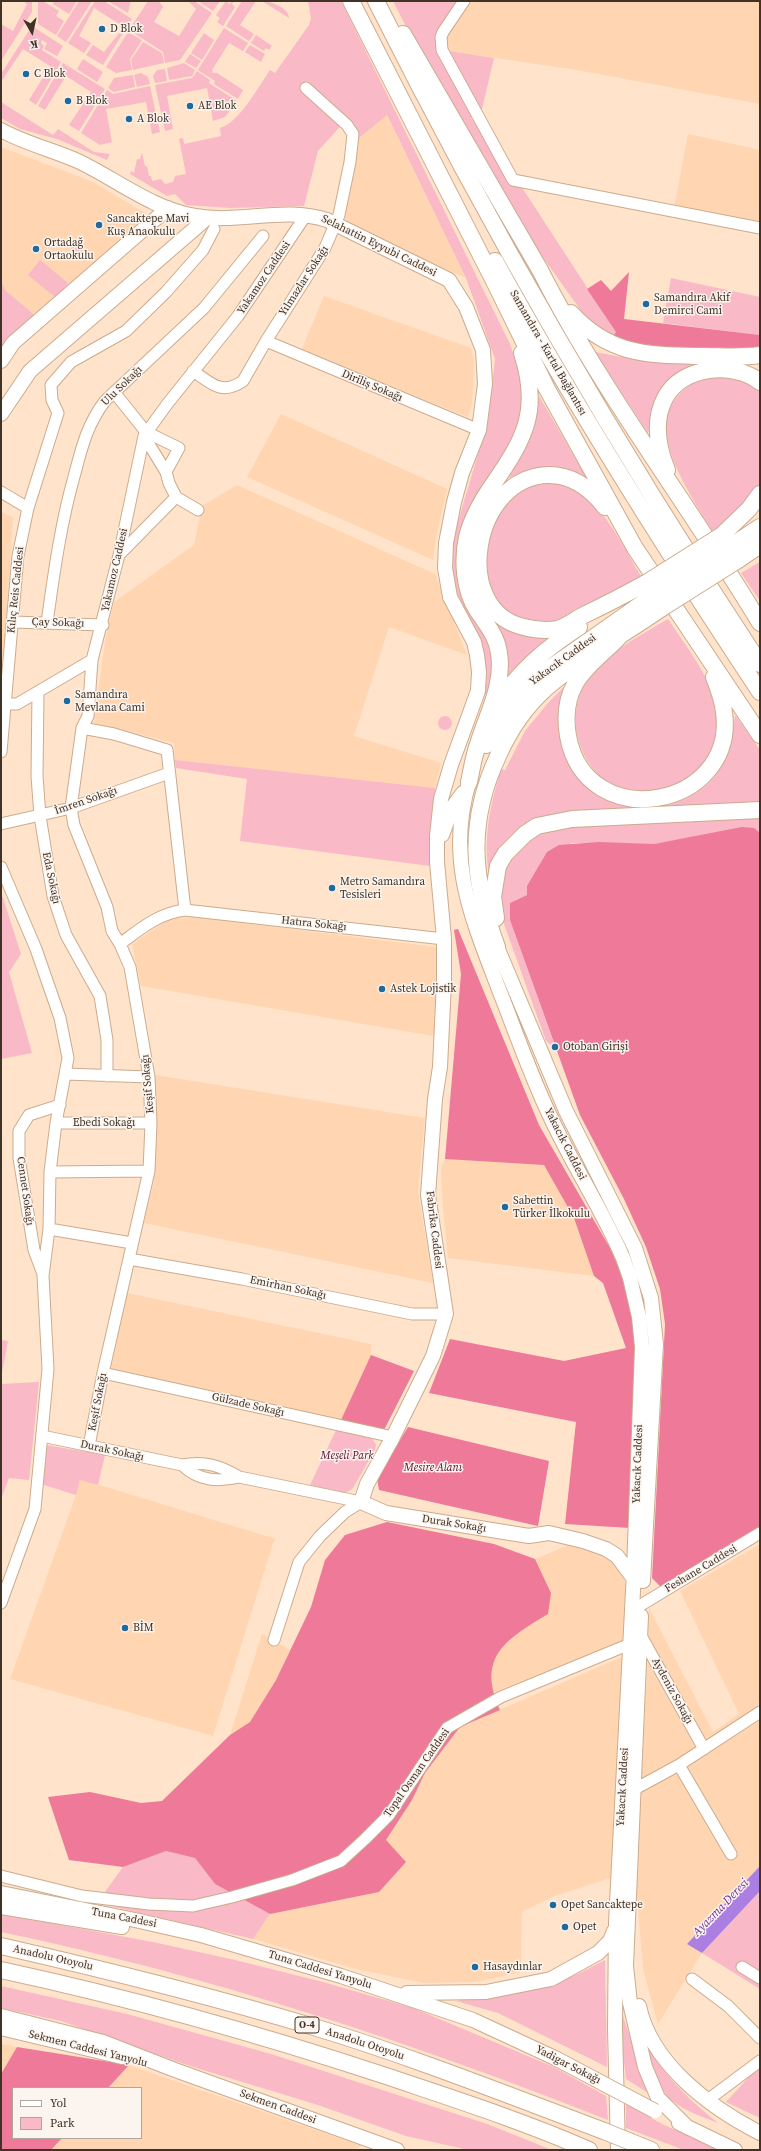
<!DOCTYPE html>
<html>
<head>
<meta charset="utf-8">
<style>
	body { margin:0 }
	#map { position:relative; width:761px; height:2151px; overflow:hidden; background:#ffe3ca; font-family:"Source Serif 4",serif }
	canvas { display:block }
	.frame { position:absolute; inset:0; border:2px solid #3f3226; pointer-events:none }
	.legend { position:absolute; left:12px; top:2087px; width:130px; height:52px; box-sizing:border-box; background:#fcf4ee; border:1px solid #b0a69e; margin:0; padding:5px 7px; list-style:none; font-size:12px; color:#3f3226 }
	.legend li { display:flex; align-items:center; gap:8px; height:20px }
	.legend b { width:20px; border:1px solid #b0a69e }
	.north { position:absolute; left:12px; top:12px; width:40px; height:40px; -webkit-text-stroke:3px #fcf4ee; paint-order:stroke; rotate:171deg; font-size:11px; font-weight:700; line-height:16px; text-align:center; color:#3f3226 }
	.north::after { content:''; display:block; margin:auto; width:14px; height:18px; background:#3f3226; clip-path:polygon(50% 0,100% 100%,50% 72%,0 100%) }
</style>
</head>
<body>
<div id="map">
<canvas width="761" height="2151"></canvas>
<div class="frame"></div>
<ul class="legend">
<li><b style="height:5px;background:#fff"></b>Yol</li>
<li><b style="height:11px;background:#f9b9c7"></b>Park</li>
</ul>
<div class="north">K</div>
</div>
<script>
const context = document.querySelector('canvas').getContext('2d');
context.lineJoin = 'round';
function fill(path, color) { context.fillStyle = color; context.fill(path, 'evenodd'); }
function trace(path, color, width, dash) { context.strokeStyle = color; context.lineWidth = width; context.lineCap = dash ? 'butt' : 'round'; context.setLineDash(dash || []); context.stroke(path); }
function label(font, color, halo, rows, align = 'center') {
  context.font = font + ' "Source Serif 4",serif'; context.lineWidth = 3; context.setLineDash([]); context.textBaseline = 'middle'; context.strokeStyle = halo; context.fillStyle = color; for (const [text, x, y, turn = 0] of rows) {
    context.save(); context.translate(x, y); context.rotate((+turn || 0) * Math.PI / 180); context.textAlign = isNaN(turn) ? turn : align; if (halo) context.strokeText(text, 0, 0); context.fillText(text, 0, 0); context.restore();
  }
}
const built = new Path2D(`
	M470 1H760V104L577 70 449 51 441 41Z
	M386 114 466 278 360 232 341 215 359 138Z
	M688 134 760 150V222L674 208Z
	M1 147 91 181 145 213 144 220 37 317 5 290 1 280Z
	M324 296 471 348 474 360 472 404 468 417 301 351Z
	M281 414 447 489 436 538 433 560 247 477Z
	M237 485 435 574 467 655 389 627 354 736 441 763 435 788 175 760 174 743 94 723 105 641 114 602 194 545 202 506Z
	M1 512 13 517 2 684H1Z
	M195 917 437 947 434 1036 141 986 132 944 170 918Z
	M155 1075 425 1118 418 1190 433 1283 144 1223 154 1181Z
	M445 1159 544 1165 574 1218 594 1276 448 1258 442 1197 441 1169Z
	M127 1293 371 1344V1355L341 1420 111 1369Z
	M80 1479 276 1539 273 1543 213 1736 10 1679 76 1495Z
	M760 1544V1866L688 1944 702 1953 658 2024 643 1969 635 1870 647 1674 649 1608 713 1732 739 1714 680 1591Z
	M569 1545 602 1552 621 1570 627 1589 623 1641 492 1693V1663L506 1641 521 1630 551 1593 535 1559Z
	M262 1634 290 1650 276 1680 250 1722 230 1735Z
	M624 1656 613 1877 552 1897 522 1912 521 1972 476 1982 424 1983 356 1969 253 1939 270 1914 379 1892 386 1840 412 1800 425 1773 460 1727Z
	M1 2044 17 2047 1 2074Z
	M129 2065 362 2146 352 2150H51L62 2138H141V2088H108Z`);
const green = new Path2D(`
	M23 1H32V12L1 61V24L13 31 27 4Z
	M38 1H43L59 11 56 16 64 21 56 35 38 24Z
	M54 1H77L69 14 53 4Z
	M79 1H92L66 42 57 36Z
	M95 1H104L132 19 103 65 86 55 93 45 104 52 124 27 94 8 79 36 91 43 84 53 68 43Z
	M108 1H131L128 13Z
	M148 1H159L163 7 154 22 179 36 196 9 188 1H194L212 13 180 60 165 63 163 52 129 30Z
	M198 1H220L213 11Z
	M226 1 229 4 234 1 232 4 235 7 223 26 217 22 220 18 216 15Z
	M242 1H256L240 25 254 34 249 41 226 26Z
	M262 1C271 1 289 8 289 18Z
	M308 1H341L510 344 522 380 525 413 513 443 469 509 456 554 463 599 494 651 490 696 485 694 487 677 484 653 478 635 458 602 450 574 449 551 488 421 495 359 466 278 387 115 359 138 346 120 318 151 304 206 230 208 186 205 175 194 167 196 130 174 131 171 134 173 137 159H140L142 153 145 166H147L149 176H151L152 181 161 179 165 184 173 182 175 176 186 174 179 139 183 138 184 144 221 136 220 128C240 122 258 87 270 70L275 73 309 25 311 18Z
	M393 1H458L435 34 449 51 494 58 482 109 471 118 521 186 616 332 613 336 592 326 519 224 430 74Z
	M32 26 63 46 57 56 44 49 47 43 42 40 41 43 44 46 42 50 61 62 36 105 29 100 50 66 23 49 1 82V74Z
	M224 28 248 43 243 51 229 43 212 70 213 73H217L243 90 238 99 214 84 215 81 198 70Z
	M128 32 142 40 130 59 132 70 116 73 106 67Z
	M204 33 214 40 202 60 191 53Z
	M256 35 272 46 269 50 266 48 264 51 251 43Z
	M143 42 162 53 164 63 133 70 131 60Z
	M250 45 265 54 261 62 245 52Z
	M190 54 201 61 196 68 185 62Z
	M83 59 103 72 97 82 77 69Z
	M63 63 105 89 79 131 69 125 91 92 66 76 45 110 38 106Z
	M184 63 195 70 192 76 169 80 167 68Z
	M165 69 167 81 155 83 153 76 157 70Z
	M197 71 210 80 209 83 237 101 225 117 213 121 207 88 167 96 173 129 165 131 155 85 192 78Z
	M141 73 148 77 150 84 137 87 134 75Z
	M133 75 135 87 114 92 108 88 114 78Z
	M150 86 160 132 152 134 146 102 106 109 112 142 100 145 81 133 107 90 113 94Z
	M1 102 53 135 58 129 94 152 110 154 107 160 57 139 20 129 1 118Z
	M75 239 90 256 84 262 69 246Z
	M40 260 68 283 56 298 28 275Z
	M671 278 760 297V335L663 323Z
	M1 280 5 290 37 317 1 347Z
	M595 352 648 362 719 361 699 365 653 420 648 433Z
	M707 376C727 377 745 377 760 392V483C748 504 733 519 712 532 685 483 627 409 707 376Z
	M539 396 586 477C555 464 539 465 508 478 526 452 536 428 539 396Z
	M548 483C553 484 559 483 564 484 598 493 624 548 641 576 619 588 581 616 559 622 546 625 536 623 524 618 518 616 508 614 504 610 472 579 486 519 517 493 525 486 538 485 548 483Z
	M760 562V601L741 573Z
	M492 618 555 636 505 686Z
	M668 619C687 648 713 679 718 714 721 734 709 765 693 777 686 782 675 784 668 787 662 790 654 795 648 795 636 794 618 790 608 783 575 759 565 712 588 678 604 654 643 634 668 619Z
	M575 676 564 737 621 803 637 807 580 811 543 817 489 876C483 835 490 807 501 769L505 770 525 731 547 704Z
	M735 715 760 750V802L665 806C716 790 729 766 735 715Z
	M438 723a7 7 0 1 1 14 0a7 7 0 1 1-14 0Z
	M175 760 435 788 430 866 240 841 247 779 176 768Z
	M740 816 760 818V833L683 839 654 844 571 843C555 857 529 873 527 895L510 903V920L556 1049 546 1041 499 910 502 872 521 844 552 828Z
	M1 892 21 954 9 972 32 1053 1 1059Z
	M1 1340 8 1341 1 1378Z
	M39 1382 29 1480 9 1478 1 1499V1384Z
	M337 1428 372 1439 376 1444 375 1450 353 1488 349 1491 344 1493 310 1485Z
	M46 1445 105 1455 98 1485 80 1480 76 1495 41 1484Z
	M166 1851 195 1858 215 1884 270 1914 253 1939 97 1903 123 1867Z
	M760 1891V1989L702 1953Z
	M1 1914 153 1942 235 1960 323 1982 413 2008 554 2067 606 2096 608 2120C411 2042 208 1975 1 1932Z
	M605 1960 607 2067 498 2013 456 2001 542 1988 580 1973Z
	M1 1986 127 2014 271 2054 487 2124 552 2150H469L406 2136 318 2105 190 2066 61 2021 1 2008Z
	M620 2007 642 2073 653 2096 626 2079 620 2029Z
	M635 2016C640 2028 645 2041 652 2053 669 2081 693 2103 718 2123 703 2117 687 2112 674 2102 653 2087 642 2040 635 2016Z
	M760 2065V2118L726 2102Z
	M626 2104 662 2124 721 2150H684L626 2128Z`);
const forest = new Path2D(`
	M629 272 624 319 760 335V348L677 352 630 346 613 336 616 332 587 289 601 280 611 291Z
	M742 827 754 828 760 833V1528L662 1588 652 1578 665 1324 660 1289 646 1247 624 1199 580 1115 510 920V903L527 895V886L547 852 559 845 599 842 654 844Z
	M458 929 539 1125 610 1248 629 1292 636 1334 630 1528 565 1524 576 1422 429 1393 450 1339 564 1361 626 1348 603 1283 594 1276 574 1218 544 1165 445 1159 461 974 454 930Z
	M371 1355 414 1371 384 1430 341 1420Z
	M408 1427 549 1461 538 1526 379 1490 377 1478Z
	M387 1522 494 1544 535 1559 551 1593 548 1614C507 1639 476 1656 500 1710L460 1727 425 1773 412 1800 386 1840 406 1862 379 1892 270 1914 215 1884 195 1858 166 1851 123 1867 69 1860 48 1797 90 1792 141 1803 162 1801 230 1735 250 1722 276 1680 311 1607 325 1560 345 1535Z
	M17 2047 129 2065 108 2088H13V2138H62L51 2150H1V2074Z`);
const water = new Path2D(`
	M760 1866V1891L702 1953 687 1944Z`);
const minor = new Path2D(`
	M464 1 443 32 441 37 442 50 513 180 760 228
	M266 341 479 430
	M193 371C211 383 221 396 243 381L266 341 325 248 339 215 350 162 353 134 347 125 306 88
	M114 392 146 432 179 448 166 472
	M144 436 166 472 169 483 176 497 198 510
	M1 492 28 508 18 556 1 752
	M28 508 58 413 52 400 51 385 71 362 126 331 166 292 203 250 214 229
	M119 555 176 497
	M13 622 103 625
	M47 623C54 572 61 522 75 473 82 446 88 423 105 401L204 308 263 236
	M38 693 37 776 40 816 53 896 66 935 100 996 107 1040V1076
	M6 704H17L92 660
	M82 728 71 808 74 825 107 907 112 931 120 944 130 967 149 1077 151 1123 149 1171 103 1373 89 1446
	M1 824 71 808 169 773
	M1 867 36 949 60 1018 68 1058 56 1123 50 1172 49 1229 43 1276 48 1369 35 1509 1 1603
	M185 910 167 750 114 734 82 728 88 716 92 660 119 555 144 436 168 403 238 316 306 215
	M120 944C140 929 159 913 185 910L444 939
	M66 1074 149 1077
	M56 1123H151
	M50 1172 149 1171
	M49 1229 132 1243
	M129 1259 242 1279 412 1314H446
	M43 1274 34 1250 19 1158V1131L29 1115 60 1105
	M103 1373 393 1437
	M42 1436 182 1465C204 1461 220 1465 239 1477L361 1502
	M182 1465C199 1481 217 1482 239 1477
	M641 1605 760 1533
	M640 1634 704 1749
	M274 1640 299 1562 320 1536 345 1512 361 1502
	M679 1765 731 1854
	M633 1790 679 1765 760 1712
	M1 1876 82 1896 149 1904 193 1906 232 1897 292 1880 341 1861 365 1839 389 1815 447 1728 501 1697 630 1644
	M742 1967 760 1978
	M692 1979 728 2006 760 2038
	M713 2096 760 2061`);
const major = new Path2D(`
	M1 130C26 144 54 150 80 162 117 180 153 209 195 216 239 224 284 206 327 220L449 280 466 307 483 350 485 384 479 430 462 473 454 502 446 543 445 568 450 597 474 642 477 655 479 672 478 691 451 765 441 799 437 836V862L444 939V982L440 1067 435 1099 428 1195 446 1314 433 1356 393 1437 367 1484 361 1502
	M1 361 13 343 168 208
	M1 414 30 371 207 218
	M469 782C446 859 471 916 498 987 515 1030 530 1074 550 1116 572 1164 602 1209 623 1258L630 1278 639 1317 642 1347 634 1571 616 1923 615 2028 618 2150
	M442 835 452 808 463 793
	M497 947 566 1111 635 1248 651 1298 656 1344 643 1581
	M361 1502 386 1513 529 1536 549 1533 583 1541 606 1549 617 1556 634 1579
	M641 1616 626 1966 630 2003 645 2067 658 2098 687 2127
	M1 1893 135 1920 201 1935 341 1976 473 2020 555 2058
	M1 1907 122 1927
	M407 1993 486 1992 551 1979 598 1953 610 1941 614 1931
	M639 2006C651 2064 711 2108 760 2133
	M1 2016 103 2042 175 2070 397 2150
	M1 2028 122 2057
	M679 2123 735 2150`);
const highway = new Path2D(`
	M351 1 494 281 547 389 635 548 760 735
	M376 1C490 229 619 451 760 664
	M403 34 540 270C603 394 689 504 760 623
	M495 261C576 408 667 552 760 692
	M571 313C610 356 649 355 702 356 721 356 741 358 760 355
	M667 470C658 448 653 421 665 398 681 366 734 361 760 382
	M605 507C591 489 572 475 549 475 472 476 450 611 524 627 536 630 546 631 557 629 566 627 576 619 584 615 605 605 626 594 646 583
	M722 535 749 509 760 494
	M730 547 760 527
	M738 560 760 545
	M619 637C605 652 585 666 575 684 566 700 565 718 568 736 586 836 737 809 724 712 723 700 718 688 714 677
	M496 706C518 672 545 649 579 627
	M486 745 506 712 533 680 654 595
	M469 782C472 768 474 754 479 741 488 713 504 684 499 653 497 636 486 624 477 610 464 590 462 560 467 537 472 517 482 500 494 483 526 437 540 409 522 353
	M496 918 493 897 498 866 505 854 525 834 537 826 572 819 760 810
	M497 947C472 880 467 822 498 756 509 731 524 708 545 689 581 658 623 635 662 608
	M1 1946C106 1970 211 1996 314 2027 413 2057 508 2095 604 2131
	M1 1970C131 1998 259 2034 386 2076 454 2099 523 2121 589 2150
	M631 2142 651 2150`);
const majorBridge = new Path2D(`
	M555 2058 655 2111`);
const highwayBridge = new Path2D(`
	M646 583 722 535
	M654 595 730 547
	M662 608 738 560
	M604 2131 631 2142`);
const markers = [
	[102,29,4,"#1f6a9d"],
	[26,74,4,"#1f6a9d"],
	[68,101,4,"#1f6a9d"],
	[190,106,4,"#1f6a9d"],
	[129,119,4,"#1f6a9d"],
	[99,225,4,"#1f6a9d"],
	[36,249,4,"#1f6a9d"],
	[646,304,4,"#1f6a9d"],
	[67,701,4,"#1f6a9d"],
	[332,888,4,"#1f6a9d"],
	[382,989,4,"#1f6a9d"],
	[555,1047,4,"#1f6a9d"],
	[505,1207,4,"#1f6a9d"],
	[125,1628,4,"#1f6a9d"],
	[553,1905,4,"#1f6a9d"],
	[565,1927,4,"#1f6a9d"],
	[475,1967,4,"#1f6a9d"]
];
const shields = [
	[307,2025,24]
];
const shieldNames = [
	["O-4",307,2025]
];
const poiNames = [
	["D Blok",110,29],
	["C Blok",34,74],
	["B Blok",76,101],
	["AE Blok",198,106],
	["A Blok",137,119],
	["Sancaktepe Mavi",107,219],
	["Kuş Anaokulu",107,232],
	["Ortadağ",44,243],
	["Ortaokulu",44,256],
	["Samandıra Akif",654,298],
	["Demirci Cami",654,311],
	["Samandıra",75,695],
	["Mevlana Cami",75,708],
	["Metro Samandıra",340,882],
	["Tesisleri",340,895],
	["Astek Lojistik",390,989],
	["Otoban Girişi",563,1047],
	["Sabettin",513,1201],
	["Türker İlkokulu",513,1214],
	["BİM",133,1628],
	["Opet Sancaktepe",561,1905],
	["Opet",573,1927],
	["Hasaydınlar",483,1967]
];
const streetNames = [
	["Selahattin Eyyubi Caddesi",379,246,26],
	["Yakamoz Caddesi",264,278,-56],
	["Yılmazlar Sokağı",304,281,-57],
	["Samandıra - Kartal Bağlantısı",548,353,60],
	["Ulu Sokağı",122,386,-44],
	["Diriliş Sokağı",372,386,23],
	["Yakamoz Caddesi",115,570,-77],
	["Kılıç Reis Caddesi",16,590,-84],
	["Çay Sokağı",58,623,2],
	["Yakacık Caddesi",563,660,-36],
	["İmren Sokağı",86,801,-19],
	["Eda Sokağı",51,878,78],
	["Hatıra Sokağı",314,924,6],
	["Keşif Sokağı",148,1084,-95],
	["Ebedi Sokağı",104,1123],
	["Yakacık Caddesi",565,1144,63],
	["Cennet Sokağı",25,1191,82],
	["Fabrika Caddesi",434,1230,83],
	["Emirhan Sokağı",288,1288,12],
	["Keşif Sokağı",98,1402,-79],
	["Gülzade Sokağı",248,1405,13],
	["Durak Sokağı",112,1451,12],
	["Yakacık Caddesi",638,1464,-88],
	["Durak Sokağı",454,1524,9],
	["Feshane Caddesi",701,1569,-31],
	["Aydeniz Sokağı",672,1691,61],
	["Topal Osman Caddesi",417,1773,-55],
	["Yakacık Caddesi",623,1787,-87],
	["Tuna Caddesi",124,1918,11],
	["Anadolu Otoyolu",53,1958,13],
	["Tuna Caddesi Yanyolu",320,1970,17],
	["Anadolu Otoyolu",365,2044,18],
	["Sekmen Caddesi Yanyolu",88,2049,14],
	["Yadigar Sokağı",568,2065,27],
	["Sekmen Caddesi",278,2107,20]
];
const parkNames = [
	["Meşeli Park",347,1456],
	["Mesire Alanı",433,1468]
];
const waterNames = [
	["Ayazma Deresi",721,1908,-46]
];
fill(built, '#ffd6b1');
fill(green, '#f9b9c7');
fill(forest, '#ee7999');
fill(water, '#ab7ee1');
trace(minor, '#ccab8d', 13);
trace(major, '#ccab8d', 16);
trace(highway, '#ccab8d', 18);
trace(minor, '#fff', 11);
trace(major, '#fff', 14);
trace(highway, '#fff', 16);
trace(majorBridge, '#ccab8d', 16, []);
trace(highwayBridge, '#ccab8d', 18, []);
trace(majorBridge, '#fff', 14);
trace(highwayBridge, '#fff', 16);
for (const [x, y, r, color] of markers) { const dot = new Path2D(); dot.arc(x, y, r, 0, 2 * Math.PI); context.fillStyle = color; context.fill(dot); trace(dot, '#fcf4ee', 1.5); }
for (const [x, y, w] of shields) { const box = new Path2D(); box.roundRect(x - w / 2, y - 8, w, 16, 3); context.fillStyle = '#fcf4ee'; context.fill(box); trace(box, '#3f3226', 1); }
label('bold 10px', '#3f3226', null, shieldNames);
label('11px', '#3f3226', '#fcf4ee', poiNames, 'left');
label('11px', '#3f3226', '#fcf4ee', streetNames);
label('italic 11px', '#550b27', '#fcf4ee', parkNames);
label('italic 12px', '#6a2ea1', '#fcf4ee', waterNames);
</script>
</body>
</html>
